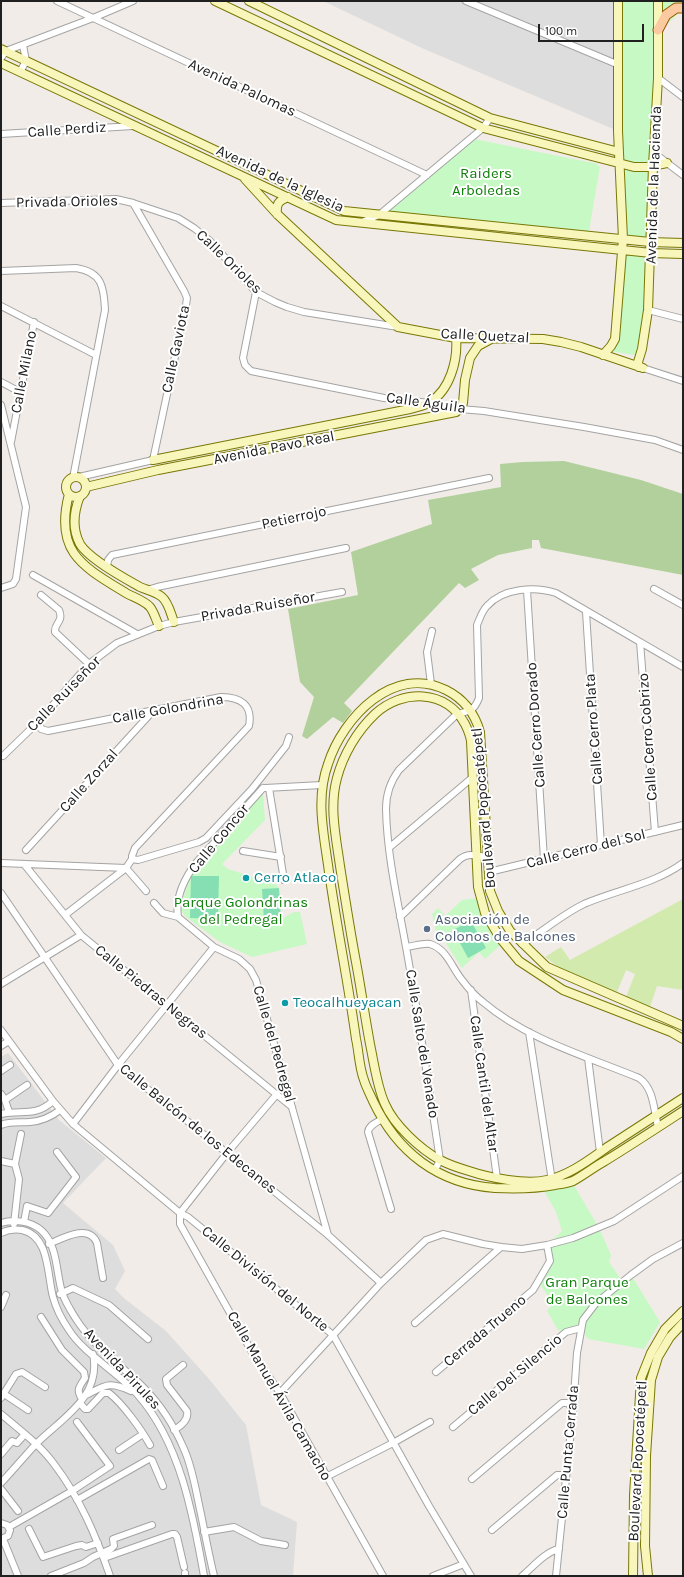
<!DOCTYPE html>
<html>
<head>
<meta charset="utf-8">
<style>
	body { margin:0 }
	#map { position:relative; width:684px; height:1577px; overflow:hidden; background:#f1ece7; font-family:Karla,sans-serif }
	canvas { display:block }
	.frame { position:absolute; inset:0; border:2px solid #202020; pointer-events:none }
	.scale { position:absolute; left:538px; top:24px; width:106px; height:18px; box-sizing:border-box; border:2px solid #202020; border-top:0; padding-left:5px; font-size:12px; line-height:14px; white-space:nowrap; color:#202020; -webkit-text-stroke:3px #fff; paint-order:stroke }
</style>
</head>
<body>
<div id="map">
<canvas width="684" height="1577"></canvas>
<div class="frame"></div>
<div class="scale">100 m</div>
</div>
<script>
const context = document.querySelector('canvas').getContext('2d');
context.lineJoin = 'round';
function fill(path, color) { context.fillStyle = color; context.fill(path, 'evenodd'); }
function trace(path, color, width, dash) { context.strokeStyle = color; context.lineWidth = width; context.lineCap = dash ? 'butt' : 'round'; context.setLineDash(dash || []); context.stroke(path); }
function label(font, color, halo, rows, align = 'center') {
  context.font = font + ' Karla,sans-serif'; context.lineWidth = 4; context.setLineDash([]); context.textBaseline = 'middle'; context.strokeStyle = halo; context.fillStyle = color; for (const [text, x, y, turn = 0] of rows) {
    context.save(); context.translate(x, y); context.rotate((+turn || 0) * Math.PI / 180); context.textAlign = isNaN(turn) ? turn : align; if (halo) context.strokeText(text, 0, 0); context.fillText(text, 0, 0); context.restore();
  }
}
const residential = new Path2D(`
	M323 1H658L618 131 424 49Z
	M8 1053 59 1120 106 1158 63 1203 113 1245 125 1271 115 1289 125 1299 166 1331 209 1379 246 1425 261 1505 297 1522 293 1576H1V1057Z`);
const grass = new Path2D(`
	M683 899V990L657 986 650 1007 626 997 635 974 626 970 617 992 569 975 545 957 561 947 570 960Z`);
const forest = new Path2D(`
	M564 461 641 480 683 494V575L541 548 539 540H532V548L498 555 471 569 479 580 465 588 459 583 344 703 352 711 343 723 333 717 307 739 302 736 314 697 300 682 288 609 358 595 351 552 432 524 428 500 501 487 500 464 523 462Z`);
const park = new Path2D(`
	M623 1H657L652 165 620 162Z
	M659 1H683V12H680L660 31Z
	M474 139 598 164 597 166H600L589 231 384 215Z
	M620 164 651 168 649 241 624 238Z
	M624 253 649 254 647 310 637 353 634 355 610 351 617 344 620 335Z
	M263 792 265 820 222 864 228 869 275 884 279 888 281 919 294 912H300L307 944 252 957 220 942 186 917 180 909 188 883 201 858Z
	M485 897 495 926 506 940 485 959 479 952 462 968 445 942 437 935 432 914 438 908 445 916 462 900Z
	M572 1182 599 1228 611 1255 609 1262 620 1278 631 1275 660 1322 644 1349 588 1339 581 1328 566 1332 558 1330 547 1311 553 1304 538 1281 550 1261 547 1245 562 1231 556 1212 542 1187Z`);
const pitch = new Path2D(`
	M191 876H219L218 919 190 918Z
	M279 888 281 920 264 921 262 889Z
	M471 921 486 948 468 958 453 930Z`);
const street = new Path2D(`
	M57 1 427 175
	M466 1 619 65
	M1 58 6 51 93 18 133 1
	M20 72 26 61 23 45
	M658 78 683 97
	M1 134 133 126
	M654 153 683 175
	M1 203 116 199 133 203 178 218 194 228 209 240 256 292 275 302 287 307 304 312 398 327
	M362 222 379 215 483 128 490 118
	M1 271 76 268C102 272 104 287 105 310L73 478
	M256 292 243 358 245 365 251 371 384 398 430 403 448 408 484 411 584 427 655 440 683 450
	M1 306 96 355
	M648 310 683 319
	M643 368 683 381
	M1 382 20 392
	M1 405 26 507 16 579 13 584 1 588
	M11 442 34 322
	M79 477 153 460 186 305 187 298 184 291 133 203
	M107 567 108 560 112 555 489 478
	M33 575 137 634
	M654 589 683 605
	M147 590 157 587 346 548
	M527 590 544 859
	M41 595 59 610C64 622 54 623 55 632L89 664
	M586 612 601 845
	M640 642 655 832
	M431 684 427 652 432 631
	M39 721 41 729 48 731 221 697C241 697 253 705 249 726L135 848 132 856V859L126 868 65 915
	M3 756 39 721 89 664 117 643 159 626 174 622 342 592
	M265 788 322 785
	M269 788 284 880
	M390 847 473 777
	M26 850 153 711
	M243 851 281 857
	M132 859 138 860 199 842 206 838 252 789 286 746 289 737
	M1 863 126 868 146 891
	M24 864 81 935 292 1107
	M489 872 683 825
	M1 893 118 1065 328 1235 381 1283
	M154 903 163 913 178 917 214 947 239 959 250 969 256 980 328 1235
	M178 917C175 897 184 879 196 863L263 788
	M400 917 460 859C469 852 477 856 487 857
	M522 944C542 932 563 914 584 904 616 890 655 884 683 863
	M406 947C414 946 423 943 430 944 447 949 452 968 462 980 468 988 475 996 483 1002 528 1040 586 1056 639 1078 654 1088 654 1111 658 1127
	M1 984 81 935
	M471 990 497 1178
	M1 1030 53 1101 73 1124 180 1213 188 1217 333 1335 429 1506 471 1576
	M529 1032 552 1181
	M1 1046 9 1041
	M588 1058 600 1152
	M1 1071 10 1065
	M1 1094 5 1100 9 1112
	M277 1094 227 1153 180 1213V1224L252 1352 280 1393 383 1576
	M5 1100 27 1085
	M1 1114C22 1109 34 1118 53 1101
	M382 1119C376 1123 369 1125 368 1132L391 1209
	M73 1124 118 1065 214 947
	M1 1125C11 1121 20 1123 30 1122 42 1121 51 1117 60 1110
	M1 1161 15 1164
	M435 1170 440 1160C429 1089 419 1018 406 947 398 902 387 856 386 809 386 794 390 782 399 770L457 714C470 711 474 711 479 698L477 625C480 618 482 611 487 606 503 588 535 586 556 593L683 667
	M24 1222 27 1206 48 1213 76 1177 57 1152
	M1 1223C14 1219 30 1221 41 1230 58 1245 56 1273 62 1292 65 1302 71 1311 76 1319 94 1347 121 1365 144 1388 161 1405 175 1428 184 1449 193 1469 196 1492 201 1514 205 1534 209 1555 214 1576
	M14 1224 19 1179 15 1164 21 1134
	M1 1233C7 1230 15 1229 22 1230 50 1236 47 1275 53 1297 56 1308 62 1320 69 1330 84 1354 118 1372 137 1394 180 1442 193 1514 204 1576
	M49 1244C63 1238 89 1223 97 1243L103 1278
	M60 1294 73 1288 109 1305 148 1339
	M1 1307 6 1295
	M41 1317 62 1350 84 1372 85 1378C79 1387 76 1390 82 1399
	M415 1323 501 1247
	M436 1372 533 1290 550 1261 547 1245
	M280 1393 381 1283 426 1240 443 1234 483 1244 501 1247 522 1249 547 1245 573 1238 614 1221 683 1176
	M4 1394 28 1410
	M86 1395C106 1385 109 1381 131 1391
	M1 1398 16 1374 22 1372 45 1387
	M80 1403 85 1409H88L103 1393H109C123 1404 141 1429 150 1445
	M1 1414C20 1430 40 1445 54 1464 80 1498 96 1536 110 1576
	M453 1427 566 1332 581 1328
	M174 1430C181 1426 189 1420 187 1411L167 1385 166 1379 183 1365
	M119 1450 143 1434
	M1 1454 12 1441 17 1443 25 1434
	M326 1477 393 1443 430 1422
	M472 1479 562 1403H568L573 1410
	M1 1483C13 1470 24 1457 36 1444 62 1418 102 1397 93 1354
	M1 1489 18 1511
	M77 1500 149 1459 152 1460 163 1486
	M1 1523 7 1525 10 1530 8 1536 1 1539
	M9 1527 72 1491 110 1466 77 1422
	M29 1529 43 1557 76 1546 82 1545 86 1547 98 1543
	M492 1530 557 1475H563L566 1480
	M204 1532 234 1527 261 1541 285 1545
	M3 1539 18 1576
	M104 1558 172 1534H175L177 1537 184 1567
	M185 1573V1576
	M51 1576 84 1563 93 1557 111 1549 114 1546 113 1539 152 1525
	M433 1576 464 1564
	M522 1576C533 1567 545 1552 559 1549
	M556 1576 573 1410 577 1353 583 1320 596 1303 631 1275 653 1259 683 1243`);
const secondary = new Path2D(`
	M215 1 483 128 634 167H647L667 163
	M249 1 490 118 619 152
	M1 49 344 211 650 242 683 243
	M1 63 336 220 651 253 683 254
	M245 179 277 214 398 327 456 338 543 339 561 342 581 347 643 368
	M277 214C276 204 278 201 288 197
	M603 355 611 346 615 339 623 239 618 131V1
	M639 367 638 362 642 349 648 310 653 166 658 78V1
	M153 460 410 409C416 407 425 406 430 402 450 390 458 360 456 338
	M66 487a10 10 0 1 1 20 0a10 10 0 1 1-20 0Z
	M86 487 158 470 456 412 461 408 463 403 465 380 470 358 478 346 491 339
	M69 494C54 552 82 566 126 593 133 597 145 601 150 607 154 612 156 620 159 626
	M80 496C74 511 72 529 80 544 89 559 124 578 140 587 147 590 156 592 162 597 169 603 171 615 174 622
	M683 1026 547 967 510 931 498 911 490 891 480 732C475 714 464 699 446 690 394 664 343 717 328 764 316 797 323 830 328 865 332 894 337 923 342 952 347 981 352 1010 356 1039 359 1052 359 1067 364 1080 366 1087 370 1094 373 1101 397 1152 438 1184 495 1188 517 1189 534 1189 555 1185 561 1184 568 1183 573 1181 584 1175 594 1167 605 1161 631 1145 657 1128 683 1111
	M683 1039 671 1032 563 990 519 961 500 938 485 913 478 887 471 741C470 735 468 730 465 724 446 689 402 689 375 714 357 731 343 755 337 778 329 807 336 837 340 866 345 898 350 930 356 962 361 989 365 1017 370 1044 374 1063 377 1087 385 1104 394 1125 420 1149 440 1160 449 1165 459 1168 469 1171 490 1178 526 1185 547 1180 570 1175 590 1159 609 1146 634 1130 658 1114 683 1098
	M633 1576 634 1495 641 1378 651 1353 665 1329 683 1311
	M648 1576 645 1546 646 1456 651 1380 658 1357 670 1337 683 1323`);
const primary = new Path2D(`
	M658 30 666 15 676 8H683`);
const markers = [
	[246,878,4,"#0f9aa8"],
	[427,929,4,"#5c6f8a"],
	[285,1003,4,"#0f9aa8"]
];
const streetNames = [
	["Avenida Palomas",242,88,25],
	["Calle Perdiz",67,130,-4],
	["Avenida de la Iglesia",280,179,25],
	["Avenida de la Hacienda",654,185,-88],
	["Privada Orioles",67,202,-1],
	["Calle Orioles",229,262,44],
	["Calle Quetzal",485,336,3],
	["Calle Gaviota",176,349,-78],
	["Calle Milano",24,372,-79],
	["Calle Águila",426,403,8],
	["Avenida Pavo Real",274,448,-11],
	["Petierrojo",294,518,-12],
	["Privada Ruiseñor",258,607,-10],
	["Calle Ruiseñor",64,694,-46],
	["Calle Golondrina",168,709,-10],
	["Calle Cerro Dorado",536,725,-94],
	["Calle Cerro Plata",594,729,-94],
	["Calle Cerro Cobrizo",648,737,-94],
	["Calle Zorzal",89,781,-48],
	["Boulevard Popocatépetl",484,808,-95],
	["Calle Concor",219,839,-50],
	["Calle Cerro del Sol",586,849,-14],
	["Calle Piedras Negras",151,992,39],
	["Calle del Pedregal",274,1044,74],
	["Calle Salto del Venado",422,1044,81],
	["Calle Cantil del Altar",484,1084,82],
	["Calle Balcón de los Edecanes",198,1129,39],
	["Calle División del Norte",265,1279,39],
	["Cerrada Trueno",485,1331,-40],
	["Avenida Pirules",122,1369,47],
	["Calle Del Silencio",515,1375,-40],
	["Calle Manuel Ávila Camacho",279,1396,60],
	["Calle Punta Cerrada",568,1452,-85],
	["Boulevard Popocatépetl",638,1461,-87]
];
const parkNames = [
	["Raiders",486,174],
	["Arboledas",486,191],
	["Parque Golondrinas",241,903],
	["del Pedregal",241,920],
	["Gran Parque",587,1283],
	["de Balcones",587,1300]
];
const cultureNames = [
	["Cerro Atlaco",254,878],
	["Teocalhueyacan",293,1003]
];
const serviceNames = [
	["Asociación de",435,920],
	["Colonos de Balcones",435,937]
];
fill(residential, '#dedddd');
fill(grass, '#d2eaae');
fill(forest, '#b1d09c');
fill(park, '#c7f9c5');
fill(pitch, '#86dfb2');
trace(street, '#a4a4a4', 8);
trace(secondary, '#797806', 10);
trace(primary, '#9c5701', 11);
trace(street, '#fff', 6);
trace(secondary, '#f9f6bc', 8);
trace(primary, '#fbcaa1', 9);
for (const [x, y, r, color] of markers) { const dot = new Path2D(); dot.arc(x, y, r, 0, 2 * Math.PI); context.fillStyle = color; context.fill(dot); trace(dot, '#fff', 1.5); }
label('15px', '#202020', '#fff', streetNames);
label('15px', '#10800c', '#fff', parkNames);
label('15px', '#0d838f', '#fff', cultureNames, 'left');
label('15px', '#4e5e75', '#fff', serviceNames, 'left');
</script>
</body>
</html>
